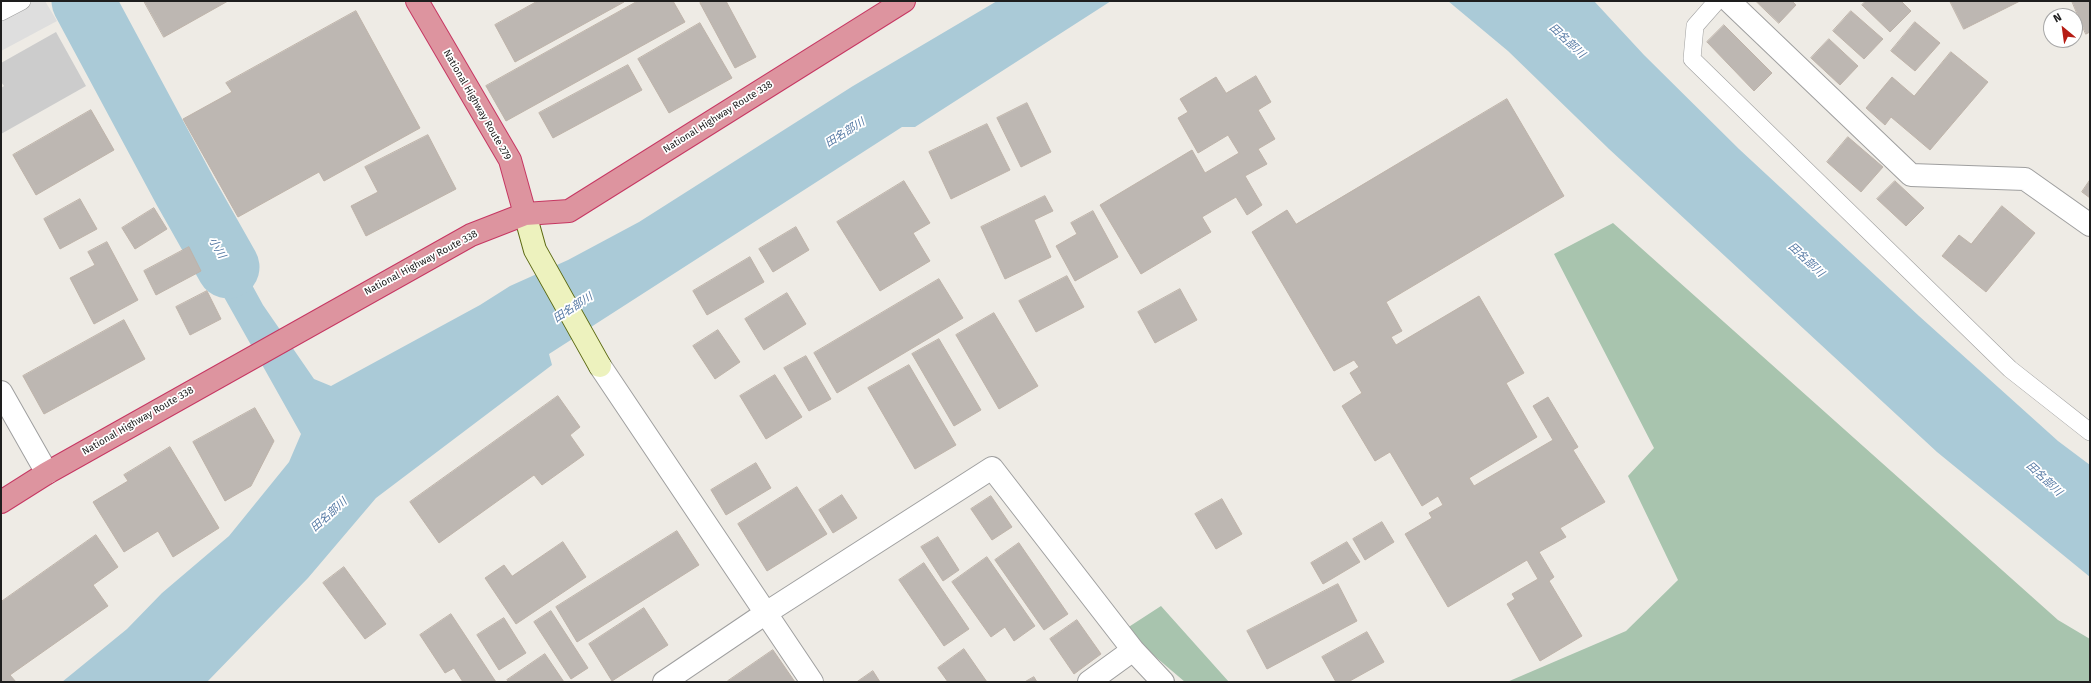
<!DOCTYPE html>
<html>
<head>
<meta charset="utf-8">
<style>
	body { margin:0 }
	#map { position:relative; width:2091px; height:683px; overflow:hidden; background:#eeebe5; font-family:"Fira Sans",sans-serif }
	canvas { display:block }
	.frame { position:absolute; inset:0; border:2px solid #1e1e1e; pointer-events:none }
	.north { position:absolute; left:2043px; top:8px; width:40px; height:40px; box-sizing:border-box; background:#fff; border:1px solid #a5a5a5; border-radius:50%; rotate:331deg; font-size:11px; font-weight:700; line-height:16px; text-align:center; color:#1e1e1e }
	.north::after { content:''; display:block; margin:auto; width:14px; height:18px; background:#b61d15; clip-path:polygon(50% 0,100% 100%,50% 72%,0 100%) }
</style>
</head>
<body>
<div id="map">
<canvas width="2091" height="683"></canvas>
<div class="frame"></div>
<div class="north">N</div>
</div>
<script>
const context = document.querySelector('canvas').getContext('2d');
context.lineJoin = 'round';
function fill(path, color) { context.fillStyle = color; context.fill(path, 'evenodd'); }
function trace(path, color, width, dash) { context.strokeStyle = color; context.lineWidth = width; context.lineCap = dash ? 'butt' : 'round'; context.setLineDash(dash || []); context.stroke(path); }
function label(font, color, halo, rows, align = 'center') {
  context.font = font + ' "Fira Sans","Noto Sans JP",sans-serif'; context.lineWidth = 3.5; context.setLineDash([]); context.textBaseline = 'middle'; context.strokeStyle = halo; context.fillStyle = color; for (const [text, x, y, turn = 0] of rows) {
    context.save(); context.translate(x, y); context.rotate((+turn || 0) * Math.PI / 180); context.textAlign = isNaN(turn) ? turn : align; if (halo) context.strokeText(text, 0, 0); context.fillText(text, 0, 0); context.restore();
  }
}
const religious = new Path2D(`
	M56 32 86 86 1 134V88L4 86 1 82V63Z`);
const cemetery = new Path2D(`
	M1613 223 2058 620 2090 639V682H1507L1626 631 1678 580 1628 476 1654 448 1554 254Z
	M1161 606 1229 682H1185L1124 630Z`);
const parking = new Path2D(`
	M1 1H45L57 21 1 51Z`);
const water = new Path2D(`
	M997 1H1111L915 127H902L549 354 552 365 376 498 308 578 207 682H62L127 629 162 593 229 536 289 462 301 434 170 201 185 191 199 188 263 305 314 379 331 386 480 305 510 286 568 260 639 222 853 86Z
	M1448 1H1594L1644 55 1739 149 1919 316 2058 441 2090 465V577L1937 452 1609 149 1508 51Z`);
const river = new Path2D(`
	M83 1 185 191 228 267`);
const building = new Path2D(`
	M144 1H228L164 37Z
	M538 1H624V2L515 62 495 25Z
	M638 1H673L685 22 506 121 486 86Z
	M704 1H726L756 57 735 68 700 3Z
	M1756 1H1792L1796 5 1779 23Z
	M1866 1H1901L1911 11 1890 32 1862 5Z
	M1950 1H2020L1964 29Z
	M2072 1H2090V32L2086 34Z
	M356 11 420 128 324 181 319 172 238 217 183 119 232 92 226 83Z
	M1851 11 1883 39 1864 59 1833 31Z
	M1915 22 1940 43 1915 71 1891 51Z
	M700 23 732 78 669 113 638 59Z
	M1724 25 1772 73 1754 91 1707 42Z
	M1829 39 1858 66 1840 85 1811 58Z
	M1951 52 1988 82 1930 150 1891 117 1885 125 1866 108 1892 77 1914 96Z
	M628 65 642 90 553 138 539 113Z
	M1256 76 1271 102 1258 110 1275 139 1258 149 1267 164 1245 176 1262 205 1247 215 1236 197 1202 217 1211 232 1141 274 1100 205 1192 150 1205 173 1239 153 1228 135 1198 153 1178 118 1188 112 1180 99 1216 77 1226 93Z
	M1507 99 1564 196 1386 302 1402 331 1391 337 1396 345 1479 296 1524 373 1506 383 1537 437 1469 478 1474 486 1553 440 1533 406 1548 397 1578 447 1573 450 1605 502 1560 528 1566 537 1539 552 1554 577 1549 581 1582 636 1540 661 1507 604 1515 599 1512 594 1538 579 1527 560 1448 607 1405 534 1432 518 1429 513 1443 505 1438 496 1422 506 1390 452 1375 461 1342 406 1362 393 1350 373 1359 367 1354 360 1334 371 1252 232 1287 210 1296 224Z
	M1027 103 1051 152 1021 167 997 118Z
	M91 110 114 150 36 195 13 155Z
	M987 124 1010 170 951 199 929 152Z
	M428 135 456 189 366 236 351 206 378 192 365 167Z
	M1848 137 1883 167 1861 192 1827 162Z
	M2090 180V198L2082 192Z
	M904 181 930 223 913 233 930 261 880 291 837 222Z
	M1895 181 1924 208 1906 226 1877 199Z
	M1045 196 1053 211 1034 220 1051 257 1005 279 981 227Z
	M80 199 97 229 60 249 44 219Z
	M2002 206 2035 233 1986 292 1942 256 1959 235 1971 244Z
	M154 208 167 229 135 249 122 228Z
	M1093 211 1118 257 1075 281 1056 246 1077 234 1071 223Z
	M796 227 809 250 773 272 759 249Z
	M107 242 138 300 94 324 70 278 95 265 88 252Z
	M189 247 201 271 156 295 144 271Z
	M750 257 764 282 707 315 693 291Z
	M1067 276 1084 307 1036 332 1019 301Z
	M939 279 963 318 837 393 814 353Z
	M1180 289 1197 320 1155 343 1138 312Z
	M207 291 221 319 190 335 176 307Z
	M787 293 806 324 764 350 745 319Z
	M994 313 1038 386 999 409 956 335Z
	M124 320 145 359 44 414 23 376Z
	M718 330 740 362 715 379 693 346Z
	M939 339 981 410 954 426 912 354Z
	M806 356 831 399 809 411 784 368Z
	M909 365 956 445 915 469 868 388Z
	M775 375 802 417 766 439 740 396Z
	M558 396 580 427 570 435 584 455 542 485 534 475 439 543 410 502Z
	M255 408 274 441 251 486 225 501 193 442Z
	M170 447 219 528 173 557 158 531 124 552 93 502 128 481 124 475Z
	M756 463 771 488 726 515 711 490Z
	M797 487 827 534 767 571 738 524Z
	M842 495 857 518 833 533 819 510Z
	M991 496 1012 527 992 540 971 509Z
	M1222 499 1242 534 1216 549 1195 514Z
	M1382 522 1394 542 1365 560 1353 539Z
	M677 531 699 565 577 642 556 607Z
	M96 535 118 567 93 585 108 606 10 675 16 682H1V602Z
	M938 537 959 570 943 581 921 547Z
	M563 542 586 577 516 624 485 578 504 565 512 576Z
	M1347 542 1360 562 1323 584 1311 563Z
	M1019 543 1068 614 1044 630 995 560Z
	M987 557 1035 626 1014 641 1005 627 991 637 952 582Z
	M924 563 969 629 944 646 899 580Z
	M344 567 386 624 365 639 323 583Z
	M1338 584 1357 621 1267 669 1247 631Z
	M644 608 668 645 612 681 589 644Z
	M551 611 588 668 571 679 534 622Z
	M451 614 496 682H463L454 668 445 673 420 635Z
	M504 618 526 653 499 670 477 635Z
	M1077 620 1101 654 1074 674 1050 639Z
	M1367 632 1384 662 1348 682H1336L1322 657Z
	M964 649 987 682H948L938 668Z
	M773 650 795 682H729L728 681Z
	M545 654 564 682H509L507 680Z
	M873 671 880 682H857Z
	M1034 677 1037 682H1025Z`);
const lane = new Path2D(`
	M1717 1 1695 26 1692 59 2010 369 2090 432
	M1 12 22 1`);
const street = new Path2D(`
	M1729 1 1911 175 2025 179 2090 225
	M600 366 812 682
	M1 392 47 473
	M664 682 766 613 992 468 1133 650 1163 682
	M1089 682 1133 650`);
const secondary = new Path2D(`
	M525 214 535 250 600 366`);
const highway = new Path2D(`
	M417 1 510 160 525 214
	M1 502 47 473 471 235 525 214 569 211 904 1`);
const streetNames = [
	["National Highway Route 279",477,105,60],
	["National Highway Route 338",718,117,-32],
	["National Highway Route 338",421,263,-28],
	["National Highway Route 338",138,421,-30]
];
const waterNames = [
	["田名部川",1567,41,43],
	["田名部川",845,133,-32],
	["小川",217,248,60],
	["田名部川",1806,260,43],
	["田名部川",573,308,-33],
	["田名部川",2044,479,43],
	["田名部川",329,515,-42]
];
fill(religious, '#ccc');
fill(cemetery, '#a8c4ae');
fill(parking, '#dedede');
fill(water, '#aacad7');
trace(river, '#aacad7', 63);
fill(building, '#bdb7b2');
trace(building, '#beb3a9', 1);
trace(lane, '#9f9f9f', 18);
trace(street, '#9f9f9f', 24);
trace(secondary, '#5b6910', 24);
trace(highway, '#c63762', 24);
trace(lane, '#fff', 17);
trace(street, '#fff', 22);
trace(secondary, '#edf2be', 22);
trace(highway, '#dd949f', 22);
label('10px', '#1e1e1e', '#fff', streetNames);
label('italic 11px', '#5478a3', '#fff', waterNames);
</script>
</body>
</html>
